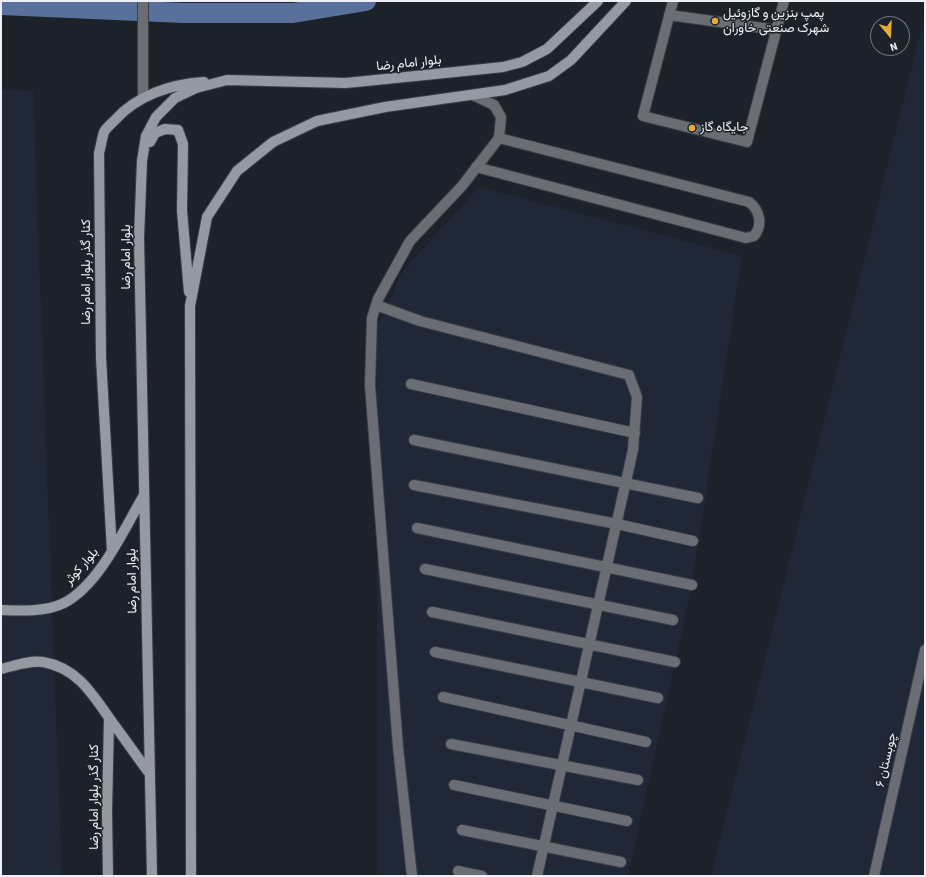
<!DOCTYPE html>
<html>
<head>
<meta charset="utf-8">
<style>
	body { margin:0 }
	#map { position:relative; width:926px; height:877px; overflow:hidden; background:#1c212a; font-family:"Source Sans 3",sans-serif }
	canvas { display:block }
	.frame { position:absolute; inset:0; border:2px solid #edf0f7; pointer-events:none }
	.north { position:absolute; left:870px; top:16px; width:40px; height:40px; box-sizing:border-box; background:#1c212a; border:1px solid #70747c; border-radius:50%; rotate:161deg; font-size:11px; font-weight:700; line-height:16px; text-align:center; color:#edf0f7 }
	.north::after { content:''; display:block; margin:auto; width:14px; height:18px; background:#e4ad35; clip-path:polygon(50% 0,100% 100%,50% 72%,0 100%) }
</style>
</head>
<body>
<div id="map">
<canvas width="926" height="877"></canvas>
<div class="frame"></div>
<div class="north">N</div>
</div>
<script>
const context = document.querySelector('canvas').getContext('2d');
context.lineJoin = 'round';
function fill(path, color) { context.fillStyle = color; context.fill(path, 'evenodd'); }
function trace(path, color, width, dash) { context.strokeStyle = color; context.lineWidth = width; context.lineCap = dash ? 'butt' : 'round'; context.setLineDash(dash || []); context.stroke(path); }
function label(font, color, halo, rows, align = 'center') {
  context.font = font + ' "Source Sans 3",Vazirmatn,sans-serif'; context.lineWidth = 3; context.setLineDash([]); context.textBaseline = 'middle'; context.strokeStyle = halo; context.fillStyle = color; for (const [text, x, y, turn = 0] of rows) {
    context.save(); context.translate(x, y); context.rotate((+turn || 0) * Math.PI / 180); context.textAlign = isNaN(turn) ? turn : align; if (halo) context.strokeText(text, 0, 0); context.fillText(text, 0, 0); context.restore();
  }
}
const built = new Path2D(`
	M925 14V876H711Z
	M1 89 33 91 62 876H1Z
	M479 187 742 256 692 585 628 876H377V326L402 272Z`);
const canal = new Path2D(`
	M1 5 184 13H293L366 1`);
const lane = new Path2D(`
	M673 1 643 116 747 142 784 1
	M669 15 777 30
	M476 167 746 238 754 236C763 225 760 210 749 202L499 138
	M376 305 420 321 629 375 637 397 633 450 537 876
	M411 384 635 433
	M414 440 698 498
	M414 485 617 524 693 541
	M417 528 692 585
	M432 612 675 662
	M435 652 658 698
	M443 697 646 742
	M451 744 638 780
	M454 785 627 821
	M462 830 621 862
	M458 871 482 876
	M412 876 398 747 370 385 372 318 378 299 410 241 462 186 499 138 501 117 494 105 473 95
	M874 876 925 650`);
const street = new Path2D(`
	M143 98V1
	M425 569 673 620`);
const secondary = new Path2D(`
	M150 142 155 133 165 129 178 130 183 144 182 211 189 292
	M112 551 101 358 99 153C101 146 102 138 104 132 106 128 111 124 115 120 137 95 172 84 204 82
	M1 610C21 611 46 612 64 603 100 584 124 529 144 495
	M1 669C14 666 29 660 43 662 78 668 93 695 112 722 125 739 137 757 150 774
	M108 876 107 812 109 718
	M152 876 139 238 142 161 146 136 156 117 175 98 196 88 227 80 346 83 455 72 503 67 522 62 547 49 598 1
	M191 876 190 306 207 217 237 171 273 142 317 121 385 107 505 90 549 76 571 60 626 1`);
const markers = [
	[715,21,4,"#e4ad35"],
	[692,128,4,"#e4ad35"]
];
const poiNames = [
	["پمپ بنزین و گازوئیل",723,14],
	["شهرک صنعتی خاوران",723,29],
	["جایگاه گاز",700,128]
];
const streetNames = [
	["بلوار امام رضا",409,64,-6],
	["بلوار امام رضا",127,257,-90],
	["کنار گذر بلوار امام رضا",87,272,-90],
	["بلوار کوثر",82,567,-49],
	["بلوار امام رضا",133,581,-91],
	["چوبستان ۶",887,760,-77],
	["کنار گذر بلوار امام رضا",95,797,-90]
];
fill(built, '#202837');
trace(canal, '#59709a', 20);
trace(lane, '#393e47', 12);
trace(street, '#393e47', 12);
trace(secondary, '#393e47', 12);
trace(lane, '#6a6d73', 10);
trace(street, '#6a6d73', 10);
trace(secondary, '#9599a2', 10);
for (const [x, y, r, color] of markers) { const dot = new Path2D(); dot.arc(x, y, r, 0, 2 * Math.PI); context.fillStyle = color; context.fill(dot); trace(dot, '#1c212a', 1.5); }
label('13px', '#edf0f7', '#1c212a', poiNames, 'left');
label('13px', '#edf0f7', '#1c212a', streetNames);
</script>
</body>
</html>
